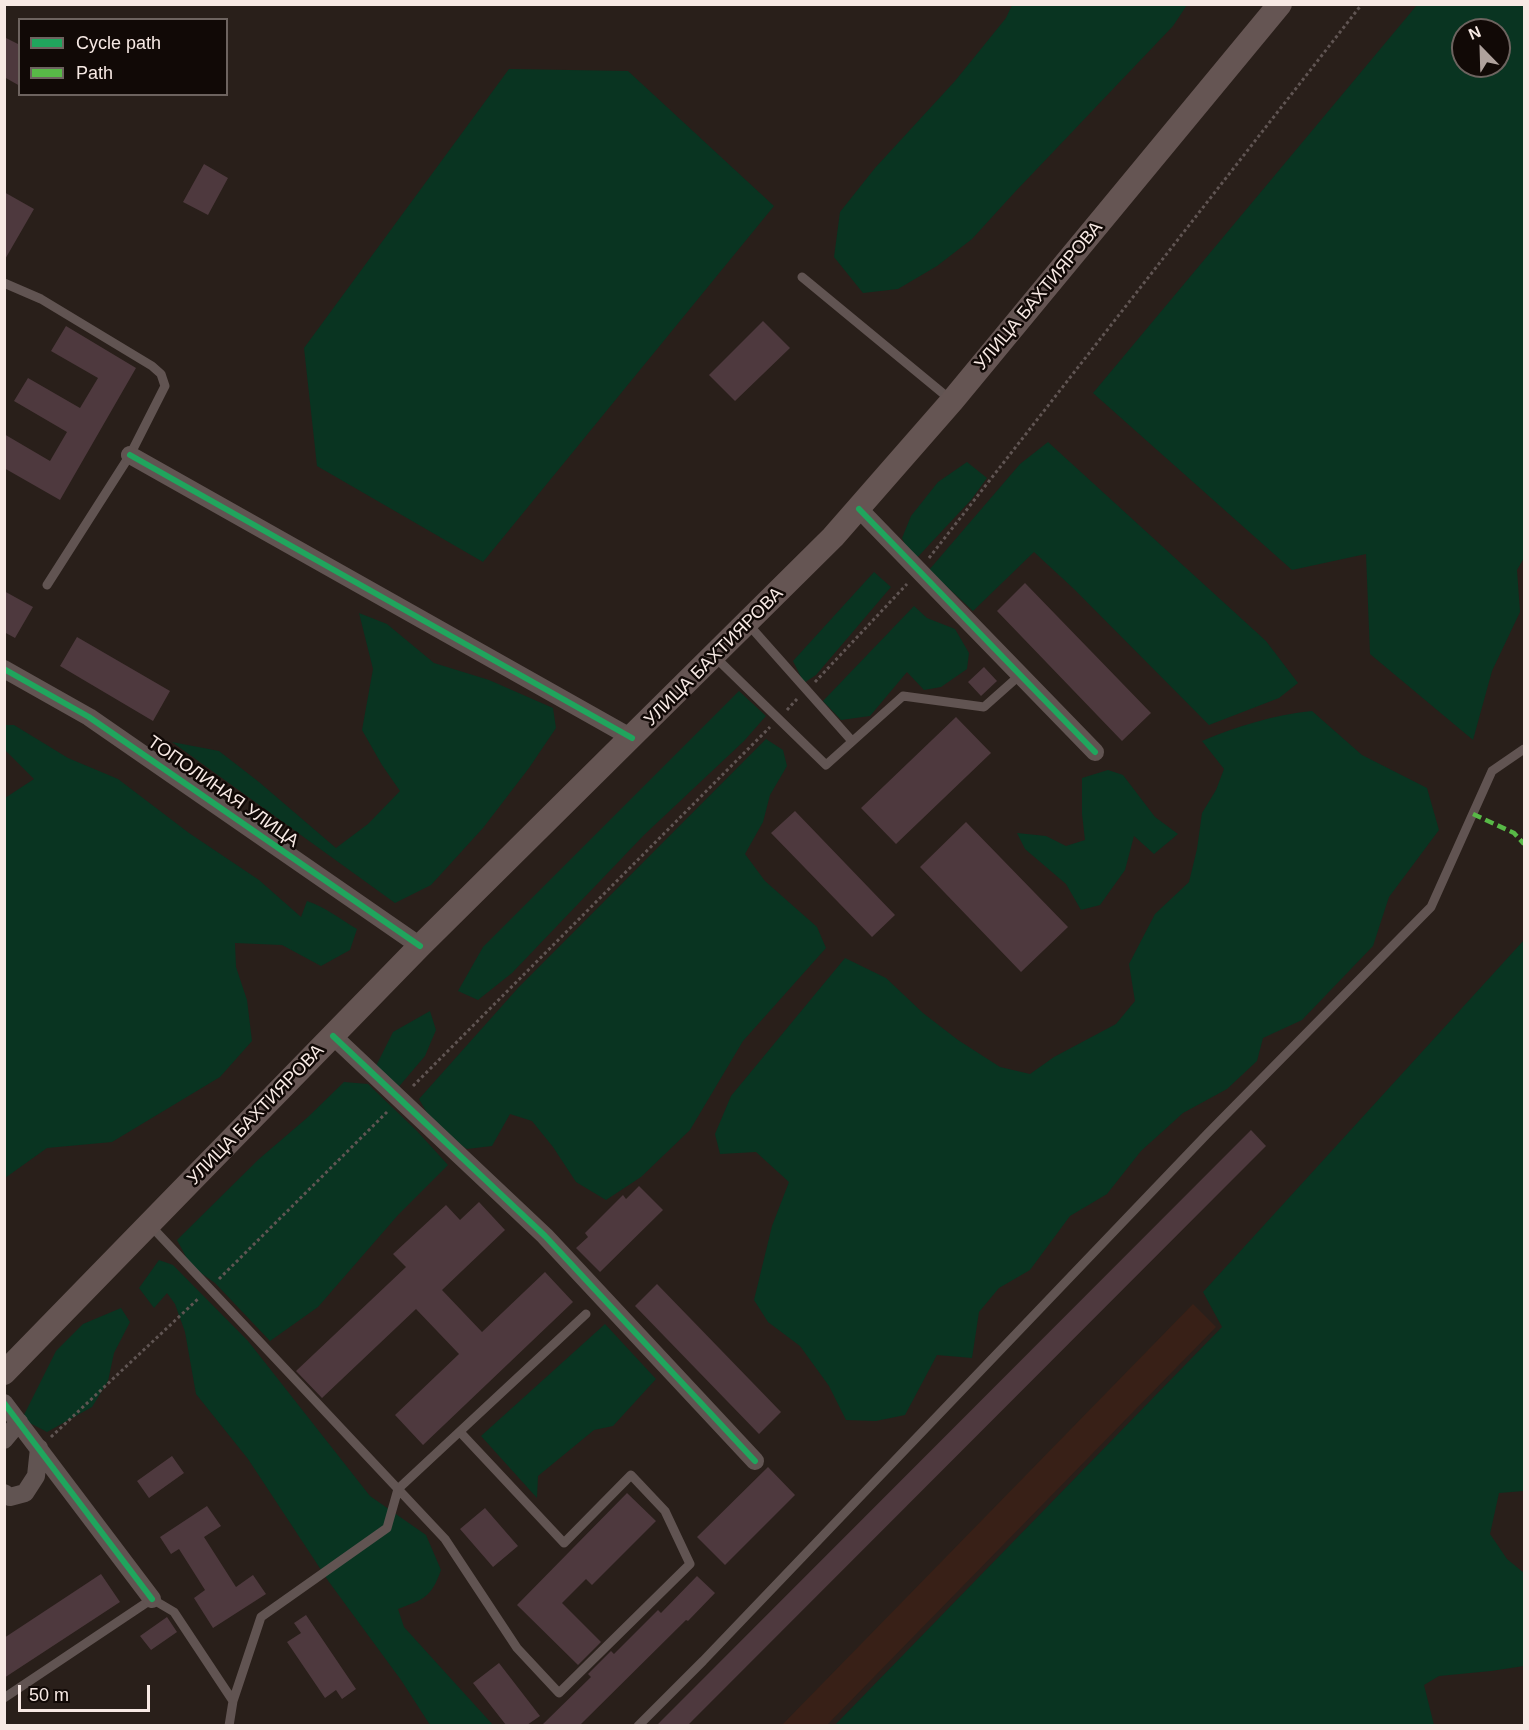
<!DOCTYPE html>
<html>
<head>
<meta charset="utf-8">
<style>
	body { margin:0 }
	#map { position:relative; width:1529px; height:1730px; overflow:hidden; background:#291f1a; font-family:Helvetica,sans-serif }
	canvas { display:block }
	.frame { position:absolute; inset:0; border:6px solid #f7e9e4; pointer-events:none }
	.legend { position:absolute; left:18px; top:18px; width:210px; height:78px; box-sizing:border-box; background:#110906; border:2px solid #6d635f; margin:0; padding:8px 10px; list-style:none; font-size:18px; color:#f7e9e4 }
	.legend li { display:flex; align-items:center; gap:12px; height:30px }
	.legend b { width:30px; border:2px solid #6d635f }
	.north { position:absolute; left:1451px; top:18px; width:60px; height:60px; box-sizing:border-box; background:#110906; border:2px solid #6d635f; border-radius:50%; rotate:337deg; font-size:16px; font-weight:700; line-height:24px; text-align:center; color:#f7e9e4 }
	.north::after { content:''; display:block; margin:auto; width:21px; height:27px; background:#afa29d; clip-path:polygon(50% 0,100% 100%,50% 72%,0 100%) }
	.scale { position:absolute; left:18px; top:1685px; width:132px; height:27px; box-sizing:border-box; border:3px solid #f7e9e4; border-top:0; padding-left:8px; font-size:18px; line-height:21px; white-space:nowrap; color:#f7e9e4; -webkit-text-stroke:4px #110906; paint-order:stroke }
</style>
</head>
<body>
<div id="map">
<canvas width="1529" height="1730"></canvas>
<div class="frame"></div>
<ul class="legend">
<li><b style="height:8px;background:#20a55d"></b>Cycle path</li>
<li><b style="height:8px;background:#58b947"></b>Path</li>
</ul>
<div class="north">N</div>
<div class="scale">50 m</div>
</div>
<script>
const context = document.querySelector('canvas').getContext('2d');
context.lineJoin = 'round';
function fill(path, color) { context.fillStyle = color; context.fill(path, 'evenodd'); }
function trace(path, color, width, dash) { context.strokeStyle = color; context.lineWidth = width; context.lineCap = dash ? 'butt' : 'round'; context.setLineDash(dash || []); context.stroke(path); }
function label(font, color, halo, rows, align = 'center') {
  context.font = font + ' Helvetica,sans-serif'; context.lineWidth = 5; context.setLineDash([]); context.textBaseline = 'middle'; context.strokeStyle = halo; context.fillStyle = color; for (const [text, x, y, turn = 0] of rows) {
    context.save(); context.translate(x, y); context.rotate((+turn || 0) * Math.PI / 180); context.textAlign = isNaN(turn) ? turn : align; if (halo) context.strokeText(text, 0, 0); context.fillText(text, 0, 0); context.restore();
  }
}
const built = new Path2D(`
	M1193 1304 1216 1327 827 1725H782Z`);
const green = new Path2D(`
	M1012 5H1187L1173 26 1014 193 972 239 937 266 898 289 863 293 834 257 840 212 875 168 955 81 1006 18Z
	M1417 5H1524V558L1517 570 1520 612 1492 671 1473 740 1370 654 1366 554 1292 570 1093 393ZM1463 30H1499V66H1463Z
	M509 69 628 71 774 206 483 562 317 466 304 348Z
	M1048 442 1266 641 1298 683 1279 698 1209 725 1074 589 1034 552 973 611 929 570 1020 464Z
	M967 462 987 478 971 500 913 562 902 538 911 516 938 482Z
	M874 572 891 587 816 675 804 683 793 661Z
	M914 606 927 618 955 629 969 653 967 669 941 687 924 690 907 672 870 716 841 720 823 701Z
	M359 613 387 624 434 663 489 680 553 708 556 728 529 768 483 828 431 885 395 903 172 742 219 751 259 782 336 848 368 824 400 791 382 765 362 730 373 669Z
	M739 691 766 716 744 741 644 835 512 973 478 1000 458 991 483 947Z
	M1312 711 1362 755 1427 788 1439 830 1389 897 1373 946 1302 1020 1263 1038 1257 1061 1227 1089 1183 1113 1141 1151 1107 1194 1070 1216 1030 1270 999 1288 979 1312 972 1358 937 1355 905 1415 876 1421 846 1420 829 1386 800 1346 768 1322 754 1300 772 1226 789 1182 756 1152 720 1154 715 1134 731 1096 845 958 886 978 923 1013 958 1040 1000 1067 1030 1074 1054 1057 1116 1024 1135 1001 1129 964 1155 914 1189 882 1197 849 1202 813 1216 790 1224 769 1202 741C1238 726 1273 715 1312 711Z
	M5 725H14L68 758 118 779 189 833 259 880 301 917 307 901C325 907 340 919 357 929L350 950 321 966 282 945 235 943 236 967 247 1000 252 1041 220 1077 112 1142 47 1148 5 1178V798L34 779 5 750Z
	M766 739 783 750 787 766 770 795 763 822 745 854 765 881 817 927 826 948 743 1041 690 1130 641 1177 606 1200 576 1182 553 1147 532 1121 510 1114 492 1146 467 1149 435 1127 419 1099 518 988Z
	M1108 770 1123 775 1155 817 1178 834 1154 854 1134 836 1125 870 1100 905 1081 910 1066 884 1025 849 1017 833 1046 836 1066 846 1085 840 1082 814V778Z
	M1524 940V1491L1499 1493 1490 1534 1507 1559 1524 1573V1666L1491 1671 1439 1676 1424 1685 1434 1725H835L1222 1327 1203 1292Z
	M430 1011 436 1030 425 1056 396 1090 373 1072 393 1032Z
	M344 1082 368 1084 417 1131 448 1165 398 1215 318 1307 270 1341 215 1283 191 1266 177 1240 259 1159 308 1117Z
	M159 1260 173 1265 248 1341 370 1496 426 1535 441 1570C431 1598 424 1599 398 1609L404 1627 493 1725H430L401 1680 329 1582 248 1459 196 1394 185 1332 175 1304 167 1293 154 1308 139 1288Z
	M121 1308 130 1322 114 1353 108 1381 92 1407 47 1432 22 1419 56 1351 83 1324Z
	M605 1324 656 1379 613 1426 594 1430 538 1476 537 1498 481 1436Z`);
const building = new Path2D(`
	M4 37 20 45V86L4 77Z
	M204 164 228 178 208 215 183 202Z
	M4 192 34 209 4 261Z
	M763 321 790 348 735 401 709 375Z
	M66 326 136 368 60 500 4 468V434L50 461 67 432 14 401 28 378 80 408 98 378 51 351Z
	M1025 583 1151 713 1122 741 997 611Z
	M4 591 33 607 15 638 4 632Z
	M77 637 170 691 153 721 60 666Z
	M984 667 997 681 981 696 968 682Z
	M956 717 991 753 896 844 861 808Z
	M795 811 895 915 872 937 771 833Z
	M966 822 1068 927 1021 972 920 867Z
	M1251 1130 1266 1146 688 1725H657Z
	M639 1186 663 1210 600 1272 576 1248 588 1237 585 1233 623 1195 626 1199Z
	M479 1202 505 1230 442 1290 482 1332 545 1272 573 1302 423 1445 395 1415 459 1354 416 1309 322 1398 296 1371 406 1267 393 1254 446 1205 460 1220Z
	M657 1284 781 1412 759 1434 635 1306Z
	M172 1456 184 1473 149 1498 137 1481Z
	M768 1467 795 1495 725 1565 697 1537Z
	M627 1493 656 1521 592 1585 586 1579 562 1603 601 1642 578 1665 517 1605Z
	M207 1506 221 1526 204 1537 236 1587 253 1575 266 1594 213 1628 194 1598 205 1590 179 1549 171 1554 160 1537Z
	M485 1508 518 1546 493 1567 460 1529Z
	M101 1574 120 1602 4 1678V1638Z
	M697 1576 715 1593 688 1621 686 1620 580 1725H542L591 1677 588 1674 611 1651 614 1654 658 1610 661 1613Z
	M306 1615 356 1689 342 1699 336 1690 325 1698 287 1642 301 1633 294 1623Z
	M167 1617 177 1632 151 1650 140 1636Z
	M499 1663 540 1716 527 1725H506L473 1683Z`);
const path = new Path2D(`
	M929 558 1362 4
	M815 682 907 584
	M787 710 797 699
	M413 1086 770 727
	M219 1279 387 1112
	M51 1437 199 1298`);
const lane = new Path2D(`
	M802 277 951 400
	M4 283 41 299 152 366 161 374 165 386 130 455 47 585
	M748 624 852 741
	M714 656 826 765 903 696 984 707 1020 675
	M150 1225 445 1539 517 1648 559 1693 690 1564 665 1511 631 1475 564 1543 460 1432
	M4 1698 152 1599 174 1612 233 1701 229 1726
	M233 1701 261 1617 387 1528 398 1489 586 1314
	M638 1726 703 1661 1208 1133 1431 907 1492 771 1524 749`);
const street = new Path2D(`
	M130 455 632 738
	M859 509 1095 752
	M4 669 89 717 420 946
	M333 1036 545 1236 755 1461
	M4 1403 152 1599
	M4 1440 19 1422
	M4 1493 10 1497 25 1493 36 1476 39 1448`);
const secondary = new Path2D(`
	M4 1373 420 946 833 537 952 401 1280 4`);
const quiet = new Path2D(`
	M1473 814 1514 833 1524 844`);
const cycleway = new Path2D(`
	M130 455 632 738
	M859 509 1095 752
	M4 669 89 717 420 946
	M333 1036 545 1236 755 1461
	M4 1403 152 1599`);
const streetNames = [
	["УЛИЦА БАХТИЯРОВА",1039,296,-50],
	["УЛИЦА БАХТИЯРОВА",714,657,-45],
	["ТОПОЛИНАЯ УЛИЦА",223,792,35],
	["УЛИЦА БАХТИЯРОВА",256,1115,-46]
];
fill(built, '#382017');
fill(green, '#093421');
fill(building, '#4e393e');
trace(path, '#605553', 3, [3, 3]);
trace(lane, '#615452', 9);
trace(street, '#615452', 18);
trace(secondary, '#655553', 24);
trace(quiet, '#58b947', 4.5, [9, 4.5]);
trace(cycleway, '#20a55d', 6);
label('18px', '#f7e9e4', '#110906', streetNames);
</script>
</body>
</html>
